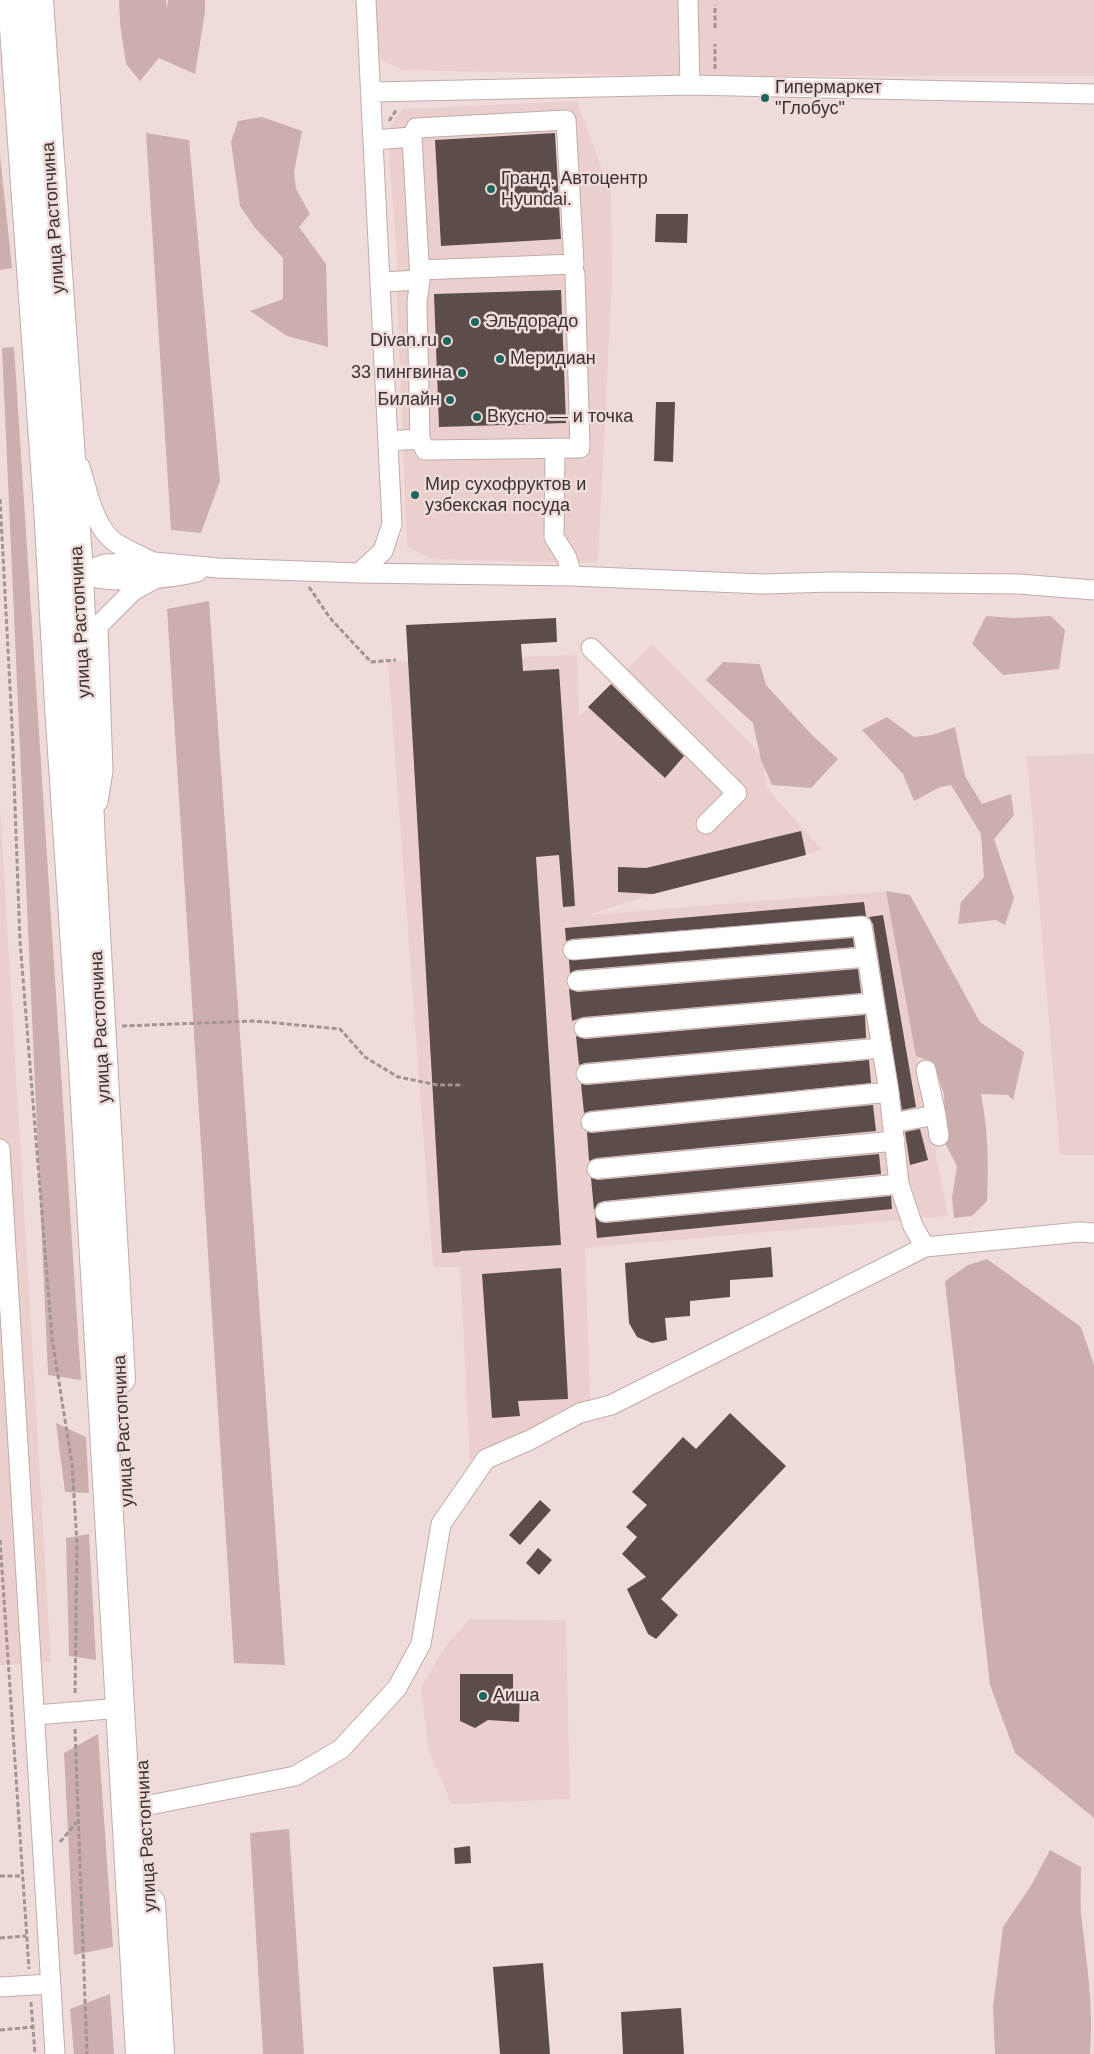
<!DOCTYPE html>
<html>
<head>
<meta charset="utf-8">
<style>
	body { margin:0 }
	canvas { display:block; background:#efdcda }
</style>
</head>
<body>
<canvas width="1094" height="2054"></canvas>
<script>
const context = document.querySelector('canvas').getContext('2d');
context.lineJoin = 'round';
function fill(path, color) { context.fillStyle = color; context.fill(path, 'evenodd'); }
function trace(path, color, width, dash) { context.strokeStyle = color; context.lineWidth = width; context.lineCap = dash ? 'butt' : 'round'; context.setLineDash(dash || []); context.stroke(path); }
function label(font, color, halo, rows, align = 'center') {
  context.font = font + ' Helvetica,sans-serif'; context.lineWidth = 5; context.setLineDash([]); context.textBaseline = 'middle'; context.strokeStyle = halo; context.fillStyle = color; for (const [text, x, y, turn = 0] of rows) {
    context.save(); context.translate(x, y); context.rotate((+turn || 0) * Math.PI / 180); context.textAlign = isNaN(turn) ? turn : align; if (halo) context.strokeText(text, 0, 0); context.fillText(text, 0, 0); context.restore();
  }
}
const built = new Path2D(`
	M374 0H1094V76H675L401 70 377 57Z
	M577 101 611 194 612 279 598 562 575 563 431 559 407 547 397 295 398 269 387 130 403 109ZM558 133 563 239 441 246 435 140Z
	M652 644 763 757 766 787 822 850 653 894 588 915 886 891 948 1216 585 1248 590 1400 470 1461 460 1267H433L388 662 577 655 579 717Z
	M1094 754V1155H1060L1027 756Z
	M0 805 51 1662 0 1665Z
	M470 1619 566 1620 570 1799 452 1804 429 1751 421 1687 446 1646Z`);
const green = new Path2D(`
	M119 0H166L167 9 168 0H205V12L195 74 159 58 140 81 126 64 120 24Z
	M262 117 302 131 294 172 296 189 310 214 299 227 326 264 328 347 287 336 250 311 283 299V258L255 228 240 206 231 142 238 121Z
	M146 133 189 140 220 481 201 533 171 530Z
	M0 155 12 268 0 270Z
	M14 347 81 1380 48 1375 2 348Z
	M209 601 285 1665 234 1663 167 609Z
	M986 616 1013 618 1051 616 1065 630 1059 669 1003 675 972 644Z
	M723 662 760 664 766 685 811 734 838 759 811 788 772 785 761 760 753 723 706 680Z
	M887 717 914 737 932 735 955 727 965 776 982 804 1011 794 1014 815 994 839 1014 898 1005 925 996 920 958 924 961 902 984 877 981 834 951 785 940 787 914 801 903 774 862 730Z
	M886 891 910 895 980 1022 1024 1052 1013 1100 1008 1095 981 1094C988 1130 989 1164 987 1201L972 1216 954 1218 952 1198 957 1166 946 1145 944 1095 934 1063 916 1056Z
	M987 1259 1081 1327 1094 1365V1818L1015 1753 990 1685 945 1281 968 1265Z
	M56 1423 86 1437 89 1493 65 1492Z
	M89 1534 96 1660 69 1656 66 1538Z
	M98 1734 113 1947 74 1955 64 1753Z
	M289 1829 304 2054H263L250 1833Z
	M1050 1850 1081 1867C1081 1882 1080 1898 1081 1913 1086 1960 1094 2006 1090 2054H995L993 2007 1003 1927 1032 1884Z
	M110 1994 114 2054H74L70 2009Z`);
const building = new Path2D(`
	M555 133 561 239 441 246 435 140Z
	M656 214H688L687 243 655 242Z
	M561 290 566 423 439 427 434 294Z
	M656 402H675L673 462 654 461Z
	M556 618 557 642 521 644 523 671 559 669 575 906 563 907 559 855 536 857 561 1245 460 1251V1252L442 1253 406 625Z
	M611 684 684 756 665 778 588 707Z
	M801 831 806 855 653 894 618 892V867L646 868Z
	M864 902 866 916 572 939 566 941 565 928Z
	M883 915 916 1107 902 1110 873 924 869 917Z
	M853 938 854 947 576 970 570 973 569 960Z
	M858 969 861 993 583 1017 572 1021 569 989 578 992Z
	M865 1015 866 1038 585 1063 579 1065 576 1036 585 1039Z
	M869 1060 871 1083 590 1111 584 1113 581 1084 587 1085Z
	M873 1105 876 1131 596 1158 589 1161 587 1132 592 1133Z
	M920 1129 928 1160 910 1165 905 1132Z
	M879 1154 881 1174 604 1201 598 1203 594 1210 591 1178 598 1180Z
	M891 1196 892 1209 597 1238 595 1216 600 1222 606 1223Z
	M771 1247 773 1277 730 1280V1297L690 1301V1316L665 1318 667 1340 652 1343 637 1337 629 1323 625 1263Z
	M561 1268 568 1399 518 1401 520 1416 492 1418 482 1274Z
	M730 1413 786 1466 661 1599 678 1615 656 1639 648 1634 627 1589 646 1577 622 1554 637 1537 626 1527 647 1505 632 1492 683 1437 696 1449Z
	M540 1500 551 1510 520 1545 509 1535Z
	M538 1548 552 1560 539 1575 526 1563Z
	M460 1674H513V1689H520L519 1722 488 1720 475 1728 460 1721Z
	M470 1846 471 1863 455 1864 454 1848Z
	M543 1963 550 2054H500L493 1967Z
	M681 2008 684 2054H623L621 2012Z`);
const path = new Path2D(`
	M715 28V5
	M715 69V44
	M389 121 397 109
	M0 499 12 725 20 941 52 1338 72 1464 77 1543 75 1695
	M309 587 330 618 371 662 396 660
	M122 1026 255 1021 340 1029 365 1057 398 1077 438 1085H463
	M0 1540 29 1969
	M75 1729 87 2054
	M60 1842 77 1822
	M0 1876H22
	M0 1938 26 1936
	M31 2002 35 2054
	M0 2030 33 2027`);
const minor = new Path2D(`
	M688 0 690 85
	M372 92 690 85 1094 94
	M412 137 416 128 566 120 574 264 420 270
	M374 140 412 137 420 280 381 282
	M420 439 425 450 580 448 575 274
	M388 441 420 439 417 302 420 280
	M555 448 554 537 567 558 572 576
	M80 467C88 491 93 527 116 543 127 550 139 555 151 561
	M78 571C96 587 173 578 197 572
	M359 573 383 551 392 524 366 0
	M72 579 79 573 105 564 154 562 218 568 359 573 572 576 763 584 832 582 1019 584 1094 590
	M591 648 737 793 706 824
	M98 802 103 771 98 626 133 591 155 579
	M573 950 862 926 889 1092 899 1184 913 1226 925 1247
	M577 981 867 957
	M584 1028 874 1003
	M586 1074 881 1048
	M936 1115 939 1136
	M591 1122 889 1092
	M892 1123 936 1115 926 1070
	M0 1149 55 2054
	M597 1169 895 1141
	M605 1212 899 1184
	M36 1715 121 1708
	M145 1806 295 1776 341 1749 397 1688 421 1644 441 1524 486 1459 530 1440 580 1413 611 1405 925 1247 1080 1232 1094 1233
	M0 1987 50 1984`);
const highway = new Path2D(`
	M12 0 49 523 59 706 83 1066 140 2054
	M39 0 79 573 91 844 121 1379
	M151 1903 160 2054`);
const markers = [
	[765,98,5,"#1d665d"],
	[491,189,5,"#1d665d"],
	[475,322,5,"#1d665d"],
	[447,341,5,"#1d665d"],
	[500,359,5,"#1d665d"],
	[462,373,5,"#1d665d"],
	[450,400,5,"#1d665d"],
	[477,417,5,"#1d665d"],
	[415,495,5,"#1d665d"],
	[483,1696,5,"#1d665d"]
];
const poiNames = [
	["Гипермаркет",775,88],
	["\"Глобус\"",775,109],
	["Гранд. Автоцентр",501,179],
	["Hyundai.",501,200],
	["Эльдорадо",485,322],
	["Divan.ru",437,341,"right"],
	["Меридиан",510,359],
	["33 пингвина",452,373,"right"],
	["Билайн",440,400,"right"],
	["Вкусно — и точка",487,417],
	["Мир сухофруктов и",425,485],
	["узбекская посуда",425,506],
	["Аиша",493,1696]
];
const streetNames = [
	["улица Растопчина",54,218,-94],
	["улица Растопчина",81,622,-93],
	["улица Растопчина",101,1027,-93],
	["улица Растопчина",124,1431,-93],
	["улица Растопчина",147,1836,-93]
];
fill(built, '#eacfcc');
fill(green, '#ccafac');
fill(building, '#5c4c4a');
trace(minor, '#bfacaa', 21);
trace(highway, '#bfacaa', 30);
trace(path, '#a29493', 3, [5, 2.5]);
trace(minor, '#fff', 19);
trace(highway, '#fff', 28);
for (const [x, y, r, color] of markers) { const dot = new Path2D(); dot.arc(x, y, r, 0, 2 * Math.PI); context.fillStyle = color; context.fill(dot); trace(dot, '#efdcda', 2); }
label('18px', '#3a3232', '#efdcda', poiNames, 'left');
label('18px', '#3a3232', '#efdcda', streetNames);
</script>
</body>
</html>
